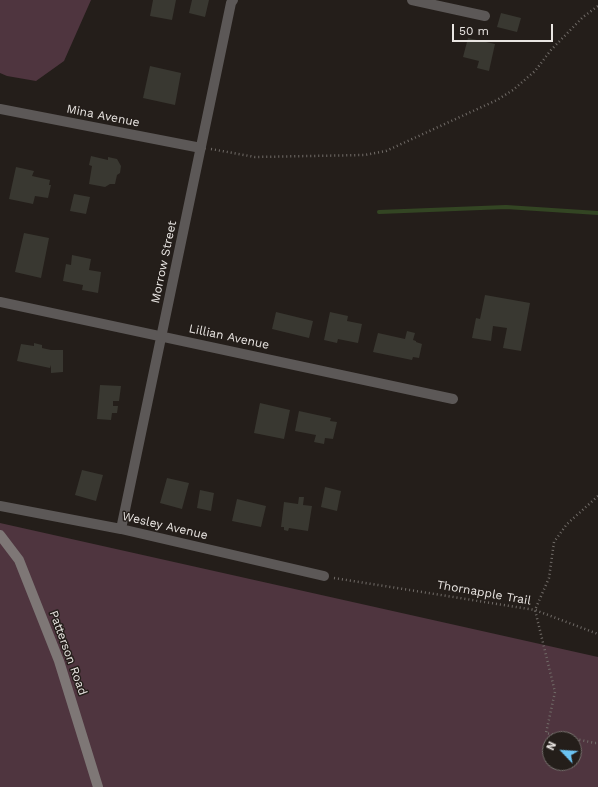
<!DOCTYPE html>
<html>
<head>
<meta charset="utf-8">
<style>
	body { margin:0 }
	#map { position:relative; width:598px; height:787px; overflow:hidden; background:#241e1a; font-family:"Work Sans",sans-serif }
	canvas { display:block }
	.north { position:absolute; left:542px; top:731px; width:40px; height:40px; box-sizing:border-box; background:#241e1a; border:1px solid #736e6a; border-radius:50%; rotate:295deg; font-size:11px; font-weight:700; line-height:16px; text-align:center; color:#e9e5e2 }
	.north::after { content:''; display:block; margin:auto; width:14px; height:18px; background:#6bc3f2; clip-path:polygon(50% 0,100% 100%,50% 72%,0 100%) }
	.scale { position:absolute; left:452px; top:24px; width:101px; height:18px; box-sizing:border-box; border:2px solid #e9e5e2; border-top:0; padding-left:5px; font-size:12px; line-height:14px; white-space:nowrap; color:#e9e5e2; -webkit-text-stroke:3px #241e1a; paint-order:stroke }
</style>
</head>
<body>
<div id="map">
<canvas width="598" height="787"></canvas>
<div class="north">N</div>
<div class="scale">50 m</div>
</div>
<script>
const context = document.querySelector('canvas').getContext('2d');
context.lineJoin = 'round';
function fill(path, color) { context.fillStyle = color; context.fill(path, 'evenodd'); }
function trace(path, color, width, dash) { context.strokeStyle = color; context.lineWidth = width; context.lineCap = dash ? 'butt' : 'round'; context.setLineDash(dash || []); context.stroke(path); }
function label(font, color, halo, rows, align = 'center') {
  context.font = font + ' "Work Sans",sans-serif'; context.lineWidth = 3; context.setLineDash([]); context.textBaseline = 'middle'; context.strokeStyle = halo; context.fillStyle = color; for (const [text, x, y, turn = 0] of rows) {
    context.save(); context.translate(x, y); context.rotate((+turn || 0) * Math.PI / 180); context.textAlign = isNaN(turn) ? turn : align; if (halo) context.strokeText(text, 0, 0); context.fillText(text, 0, 0); context.restore();
  }
}
const green = new Path2D(`
	M0 0H91L64 61 36 81 7 76 0 73Z
	M0 523 598 657V787H0ZM550 739H574V763H550Z`);
const stream = new Path2D(`
	M379 212 506 207 598 213`);
const building = new Path2D(`
	M153 0H176L172 20 150 16Z
	M192 0H209L205 17 189 13Z
	M501 13 521 18 517 32 497 27Z
	M468 38 495 44 489 71 477 68 479 61 463 57Z
	M150 66 181 73 175 105 143 98Z
	M91 156 108 160V157L117 159 121 166 120 173 117 175 115 184H110L105 187 89 184 92 166 89 165Z
	M16 167 34 171 32 176 50 180 49 185H51L48 198 35 196 33 204 9 199Z
	M74 194 90 197 86 214 70 211Z
	M24 233 49 238 41 278 15 272Z
	M72 255 91 259 89 270 101 272 98 293 82 290 83 285 63 281 66 264 71 265Z
	M485 295 530 303 521 351 503 348 507 328 493 326 491 341 472 338 476 318 480 319Z
	M276 312 313 321 309 338 272 329Z
	M330 312 348 316 347 321 362 324 358 343 338 339 337 343 324 340Z
	M407 331 415 333 413 340 416 341V342L422 344 419 358 413 357 412 360 373 352 378 333 405 339Z
	M34 343 42 345V348L51 350H63V372L51 373V365L50 368 17 361 21 344 34 346Z
	M100 385 121 386 119 401H113V406H118L117 413H112L111 420 97 419Z
	M260 403 290 410 284 439 254 433Z
	M299 411 331 418 330 421 337 422 333 439 325 438 324 444 314 442 316 435 295 431Z
	M82 470 103 475 96 501 75 495Z
	M167 478 189 483 182 509 160 503Z
	M325 487 341 491 337 511 321 507Z
	M200 490 214 493 211 511 197 508Z
	M299 497H304L303 505 312 506 308 531 289 528 288 531 284 530V527H281L284 502 298 504Z
	M237 499 266 506 261 527 232 521Z`);
const path = new Path2D(`
	M211 149 255 157 365 155 386 151 497 100 513 90 535 71 551 50 583 17 598 6
	M598 496 567 524 554 542 549 578 535 610 598 634
	M334 578 535 610 555 692 546 733 595 743H598`);
const street = new Path2D(`
	M412 0 485 16
	M0 109 201 148
	M0 302 453 399
	M0 506 121 529 324 576
	M121 529 231 3 233 0`);
const secondary = new Path2D(`
	M0 535 19 560 59 661 98 787`);
const streetNames = [
	["Mina Avenue",103,116,11],
	["Morrow Street",164,262,-78],
	["Lillian Avenue",229,337,12],
	["Wesley Avenue",165,526,13],
	["Thornapple Trail",484,593,10],
	["Patterson Road",68,653,70]
];
fill(green, '#4f353f');
trace(stream, '#334523', 4);
fill(building, '#393831');
trace(path, '#716c68', 2.5, [1, 3]);
trace(street, '#5c5857', 10);
trace(secondary, '#7e7776', 10);
label('12px', '#e9e5e2', '#241e1a', streetNames);
</script>
</body>
</html>
